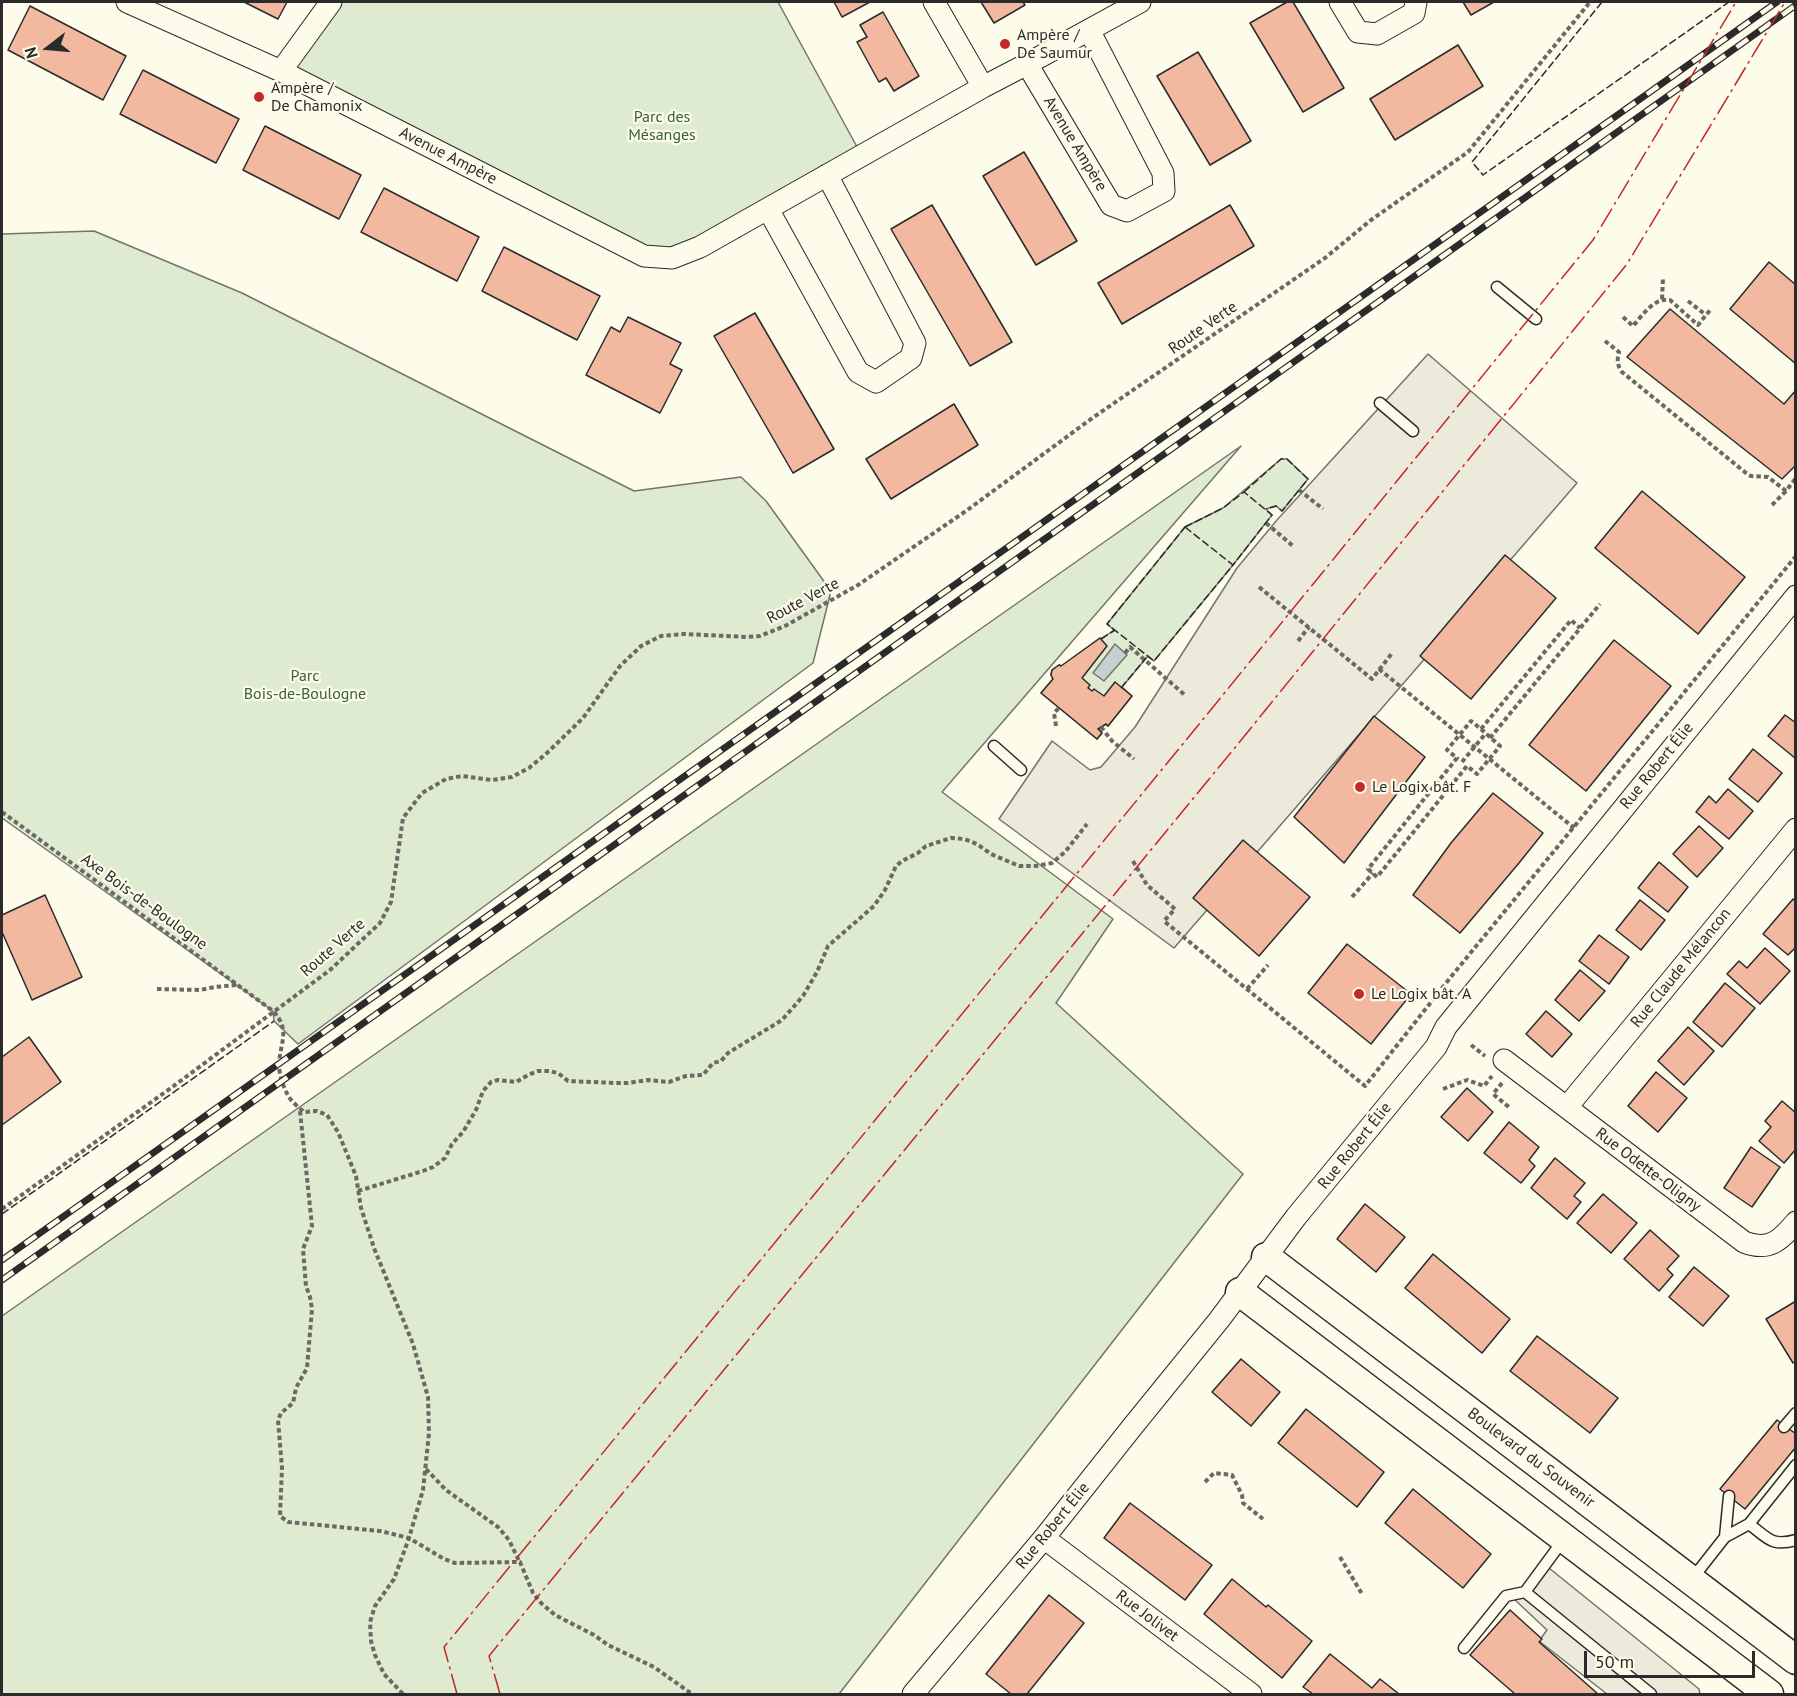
<!DOCTYPE html>
<html>
<head>
<meta charset="utf-8">
<style>
	body { margin:0 }
	#map { position:relative; width:1797px; height:1696px; overflow:hidden; background:#fdfbea; font-family:"PT Sans",sans-serif }
	canvas { display:block }
	.frame { position:absolute; inset:0; border:3px solid #2b2b2b; pointer-events:none }
	.north { position:absolute; left:18px; top:18px; width:60px; height:60px; -webkit-text-stroke:4px #fdfbea; paint-order:stroke; rotate:254deg; font-size:16px; font-weight:700; line-height:24px; text-align:center; color:#2b2b2b }
	.north::after { content:''; display:block; margin:auto; width:21px; height:27px; background:#2b2b2b; clip-path:polygon(50% 0,100% 100%,50% 72%,0 100%) }
	.scale { position:absolute; left:1584px; top:1651px; width:171px; height:27px; box-sizing:border-box; border:3px solid #2b2b2b; border-top:0; padding-left:8px; font-size:18px; line-height:21px; white-space:nowrap; color:#2b2b2b; -webkit-text-stroke:4px #fdfbea; paint-order:stroke }
</style>
</head>
<body>
<div id="map">
<canvas width="1797" height="1696"></canvas>
<div class="frame"></div>
<div class="north">N</div>
<div class="scale">50 m</div>
</div>
<script>
const context = document.querySelector('canvas').getContext('2d');
context.lineJoin = 'round';
function fill(path, color) { context.fillStyle = color; context.fill(path, 'evenodd'); }
function trace(path, color, width, dash) { context.strokeStyle = color; context.lineWidth = width; context.lineCap = dash ? 'butt' : 'round'; context.setLineDash(dash || []); context.stroke(path); }
function label(font, color, halo, rows, align = 'center') {
  context.font = font + ' "PT Sans",sans-serif'; context.lineWidth = 4.5; context.setLineDash([]); context.textBaseline = 'middle'; context.strokeStyle = halo; context.fillStyle = color; for (const [text, x, y, turn = 0] of rows) {
    context.save(); context.translate(x, y); context.rotate((+turn || 0) * Math.PI / 180); context.textAlign = isNaN(turn) ? turn : align; if (halo) context.strokeText(text, 0, 0); context.fillText(text, 0, 0); context.restore();
  }
}
const green = new Path2D(`
	M331 2H778L862 156 672 258 281 71Z
	M94 231 242 293 634 491 741 477 766 501 831 591 813 663 298 1044 274 1021 273 1011 2 818V234Z
	M1241 446 942 792 1113 919 1056 1003 1243 1174 839 1694H2V1316Z
	M1281 459H1287L1308 479 1282 511 1276 506 1266 509 1272 515 1233 565 1154 661 1148 656 1122 687 1132 696 1108 726 1105 724 1099 729 1102 733 1097 739 1041 693 1053 679 1051 675 1052 670 1059 665 1062 666 1100 638 1101 639 1114 630 1107 624 1185 527 1223 508Z`);
const parking = new Path2D(`
	M1428 354 1577 483 1174 948 999 819 1052 741 1090 770 1101 767 1135 727 1237 568 1277 520Z
	M1544 1564 1699 1689 1700 1694H1607L1539 1641 1547 1630 1514 1599Z`);
const water = new Path2D(`
	M1115 644 1127 655 1104 681 1093 673Z`);
const building = new Path2D(`
	M244 2H287L278 19Z
	M834 2H870L842 17Z
	M981 2H1023L1025 5 994 23Z
	M1287 2H1293L1344 88 1303 112 1250 23Z
	M1463 2H1494L1471 15Z
	M30 6 126 56 103 100 8 50Z
	M883 12 919 76 894 91 886 78 879 82 857 42 867 37 860 25Z
	M1458 45 1483 86 1395 140 1370 99Z
	M1198 52 1251 141 1210 165 1157 76Z
	M143 70 239 119 216 163 120 114Z
	M265 126 361 175 339 219 243 170Z
	M1024 152 1077 241 1036 265 983 176Z
	M384 188 479 237 457 281 361 232Z
	M932 205 1012 342 970 366 891 229Z
	M1230 205 1254 246 1122 324 1098 283Z
	M504 247 600 296 577 340 482 291Z
	M1769 262 1796 285V364L1730 309Z
	M1670 309 1784 404 1796 390V465L1782 479 1627 357Z
	M755 313 834 449 793 473 714 336Z
	M628 317 681 343 670 364 682 370 660 413 586 375 611 327 620 332Z
	M954 404 978 445 891 499 866 459Z
	M1642 491 1745 577 1698 634 1595 548Z
	M1505 555 1556 598 1471 699 1420 656Z
	M1100 638 1107 646 1082 678 1090 685 1088 688 1092 691 1094 689 1104 696 1115 682 1132 696 1108 726 1106 724 1098 729 1102 733 1097 739 1041 693 1053 679 1051 675 1052 670 1059 665 1061 666Z
	M1614 640 1671 686 1586 791 1529 745Z
	M1785 715 1796 723 1795 758 1768 736Z
	M1374 716 1425 757 1344 863 1294 817Z
	M1753 749 1782 773 1758 802 1729 779Z
	M1728 789 1753 811 1729 839 1696 812 1709 796 1716 803Z
	M1493 793 1543 833 1519 863 1460 933 1413 895 1451 843Z
	M1699 826 1723 848 1697 877 1673 854Z
	M1243 840 1310 897 1259 956 1193 898Z
	M1659 862 1688 887 1668 912 1638 888Z
	M45 895 82 977 32 1000 2 932V915Z
	M1793 899 1796 902V947L1788 955 1763 934Z
	M1640 900 1665 920 1641 950 1616 930Z
	M1599 935 1629 957 1609 984 1579 961Z
	M1347 944 1411 994 1371 1044 1308 993Z
	M1765 948 1790 971 1760 1004 1727 974 1739 961 1747 968Z
	M1580 970 1605 991 1579 1021 1555 1000Z
	M1725 983 1755 1008 1722 1047 1693 1022Z
	M1546 1011 1572 1034 1552 1057 1526 1034Z
	M1688 1027 1714 1051 1684 1085 1658 1061Z
	M29 1037 61 1082 2 1125V1057Z
	M1656 1072 1687 1098 1658 1132 1628 1106Z
	M1467 1088 1493 1112 1468 1141 1441 1117Z
	M1782 1101 1796 1113V1149L1784 1163 1759 1141 1771 1127 1765 1121Z
	M1509 1122 1539 1147 1529 1160 1535 1166 1521 1183 1484 1153Z
	M1751 1147 1780 1167 1752 1207 1724 1188Z
	M1555 1158 1585 1183 1574 1196 1581 1202 1567 1219 1531 1188Z
	M1603 1194 1637 1223 1611 1253 1577 1223Z
	M1365 1204 1405 1237 1376 1272 1337 1239Z
	M1650 1230 1679 1256 1667 1269 1673 1275 1659 1291 1624 1259Z
	M1433 1254 1510 1319 1482 1353 1405 1288Z
	M1694 1267 1729 1296 1703 1326 1669 1297Z
	M1796 1301V1361L1793 1363 1766 1319Z
	M1537 1336 1618 1398 1590 1433 1510 1371Z
	M1241 1359 1280 1392 1251 1426 1212 1392Z
	M1306 1409 1384 1472 1357 1507 1278 1443Z
	M1777 1420 1796 1434V1447L1745 1509 1720 1489Z
	M1413 1489 1491 1554 1463 1588 1385 1523Z
	M1130 1503 1212 1565 1185 1600 1104 1538Z
	M1232 1579 1266 1607 1268 1605 1312 1641 1282 1678 1204 1614Z
	M1049 1595 1084 1623 1027 1694H1011L986 1674Z
	M1510 1610 1542 1639 1539 1642 1598 1694H1515L1470 1655Z
	M1330 1654 1372 1688 1380 1679 1399 1694H1313L1303 1687Z`);
const path = new Path2D(`
	M1662 299 1663 279
	M1688 301 1706 315
	M1623 317 1633 326C1642 316 1654 297 1670 300L1698 325 1711 309
	M1605 341 1619 352C1617 360 1617 365 1622 372L1746 473 1751 476 1768 477 1786 491 1796 478
	M1299 490 1323 509
	M1772 505 1786 491
	M1266 523 1293 546
	M1259 587 1372 679 1393 652
	M1298 641 1309 627
	M1125 653 1130 647 1186 696
	M1379 669 1574 828
	M1056 726 1054 713 1059 708
	M1101 727 1112 741 1134 759
	M1481 729 1500 746 1477 774 1467 766 1377 877 1368 869 1457 758 1447 750 1471 721 1481 729 1571 620 1580 628
	M1490 738 1600 604
	M1462 762 1486 733
	M2 812 273 1011C291 1030 280 1043 279 1064 279 1074 283 1087 288 1095 291 1102 299 1107 304 1112L317 1111 327 1115 338 1132 356 1176 361 1208 374 1248 413 1344 428 1397 429 1433 423 1490 409 1538 394 1579 375 1606 370 1622 371 1641 375 1655 384 1674 403 1694
	M1133 861 1147 885 1175 909 1164 921 1365 1086 1450 978 1796 556
	M1352 897 1373 873
	M157 989 200 990 215 987 236 985
	M1247 989 1268 965
	M1471 1045 1485 1056
	M1502 1083 1493 1094 1510 1108
	M1443 1089 1467 1080 1484 1086 1492 1076
	M300 1111 312 1226 303 1249 306 1286 310 1297 312 1309 307 1368 296 1388 293 1403 281 1413 278 1420 282 1468 280 1516 288 1522 380 1531 409 1538 444 1559 455 1563 520 1562 533 1593 541 1603 555 1615 594 1635 608 1645 654 1667 692 1694
	M358 1191 423 1171 433 1167 445 1158 452 1144 463 1132 476 1110 483 1091 491 1082 498 1080 516 1082 528 1075 538 1071H549L558 1073 568 1081 615 1083H628L648 1080 669 1082 686 1076 703 1075 713 1063 721 1061 728 1053 782 1020 803 996 817 972 828 946 874 906 885 890 896 866 902 861 918 853 926 846 951 838 964 839 977 844 991 854 1019 866H1036L1052 863 1065 852 1087 824
	M2 1209 175 1085 330 970 380 923 391 902 403 818 422 793 446 779 462 776 492 780 512 777 529 768 547 753 583 718 620 666 641 646 661 636 684 634 747 637 760 636 785 626 858 585 966 511 1091 419 1325 258 1371 220 1468 152 1590 2
	M426 1469 446 1490 498 1527 509 1540 519 1561
	M1205 1482 1214 1473 1232 1475 1242 1495 1243 1503 1263 1519
	M1340 1557 1362 1594`);
const lane = new Path2D(`
	M1497 287 1536 319
	M1380 403 1413 431
	M994 746 1021 770
	M1784 1427 1796 1413
	M1749 1524C1768 1538 1771 1547 1796 1540
	M1725 1537 1729 1496
	M1564 1539 1525 1592 1651 1694
	M1692 1579 1725 1537 1749 1524 1796 1465
	M1464 1648 1506 1596 1525 1592`);
const street = new Path2D(`
	M127 2 281 71 644 256 672 258 700 247 983 87 1027 64 1140 2
	M934 2 983 87
	M1340 2 1358 32 1377 34 1414 13 1416 2
	M1027 64 1111 205 1127 211 1164 191 1163 173 1089 30
	M281 71 331 2
	M768 209 858 372 876 382 911 358 915 343 827 175
	M1504 1060 1744 1242C1769 1252 1781 1240 1796 1222
	M1567 1107 1796 829
	M1044 1538 1251 1694
	M913 1694 1044 1538 1133 1426 1219 1320 1296 1217 1436 1047 1446 1027 1796 596`);
const secondary = new Path2D(`
	M1266 1257 1796 1660
	M1240 1292 1769 1694`);
const rail = new Path2D(`
	M2 1260 1777 2
	M2 1280 1796 5`);
const fence = new Path2D(`
	M1602 2 1472 162 1483 175 1729 2
	M1244 492 1281 459H1287L1308 479 1282 511 1276 506 1266 509
	M1185 527 1233 565 1154 661 1107 624Z
	M1185 527 1223 508 1244 492 1272 515 1233 565
	M1101 639 1115 630
	M1121 688 1146 658
	M2 1214 274 1021`);
const power = new Path2D(`
	M457 1694 444 1647 1209 712 1593 240 1736 2
	M500 1694 489 1656 1242 739 1627 264 1785 2`);
const markers = [
	[1005,44,6,"#c62828"],
	[259,97,6,"#c62828"],
	[1360,787,6,"#c62828"],
	[1359,994,6,"#c62828"]
];
const poiNames = [
	["Ampère /",1017,35],
	["De Saumur",1017,53],
	["Ampère /",271,88],
	["De Chamonix",271,106],
	["Le Logix bât. F",1372,787],
	["Le Logix bât. A",1371,994]
];
const parkNames = [
	["Parc des",662,117],
	["Mésanges",662,135],
	["Parc",305,676],
	["Bois-de-Boulogne",305,694]
];
const streetNames = [
	["Avenue Ampère",1075,144,59],
	["Avenue Ampère",448,156,27],
	["Route Verte",1203,328,-35],
	["Route Verte",803,601,-28],
	["Rue Robert Élie",1657,766,-51],
	["Axe Bois-de-Boulogne",144,902,36],
	["Route Verte",333,948,-41],
	["Rue Claude Mélancon",1681,968,-51],
	["Rue Robert Élie",1355,1146,-51],
	["Rue Odette-Oligny",1648,1170,37],
	["Boulevard du Souvenir",1531,1458,37],
	["Rue Robert Élie",1053,1526,-51],
	["Rue Jolivet",1147,1616,37]
];
fill(green, '#deebd1');
trace(green, '#74746e', 1.5);
fill(parking, '#eceadb');
trace(parking, '#74746e', 1.5);
fill(water, '#c7d0d0');
trace(water, '#74746e', 1.5);
fill(building, '#f2b8a0');
trace(building, '#2b2b2b', 1.5);
trace(lane, '#2b2b2b', 13);
trace(street, '#2b2b2b', 23);
trace(secondary, '#2b2b2b', 31);
trace(path, '#6a6964', 4, [4.5, 3]);
trace(lane, '#fdfbea', 10);
trace(street, '#fdfbea', 21);
trace(secondary, '#fdfbea', 28);
trace(rail, '#2b2b2b', 7);
trace(rail, '#fdfbea', 4.5, [14]);
trace(fence, '#2b2b2b', 1.5, [8, 3]);
trace(power, '#c62828', 1.5, [21, 4.5, 3, 4.5]);
for (const [x, y, r, color] of markers) { const dot = new Path2D(); dot.arc(x, y, r, 0, 2 * Math.PI); context.fillStyle = color; context.fill(dot); trace(dot, '#fdfbea', 2); }
label('16px', '#2b2b2b', '#fdfbea', poiNames, 'left');
label('16px', '#34623c', '#fdfbea', parkNames);
label('16px', '#2b2b2b', '#fdfbea', streetNames);
</script>
</body>
</html>
